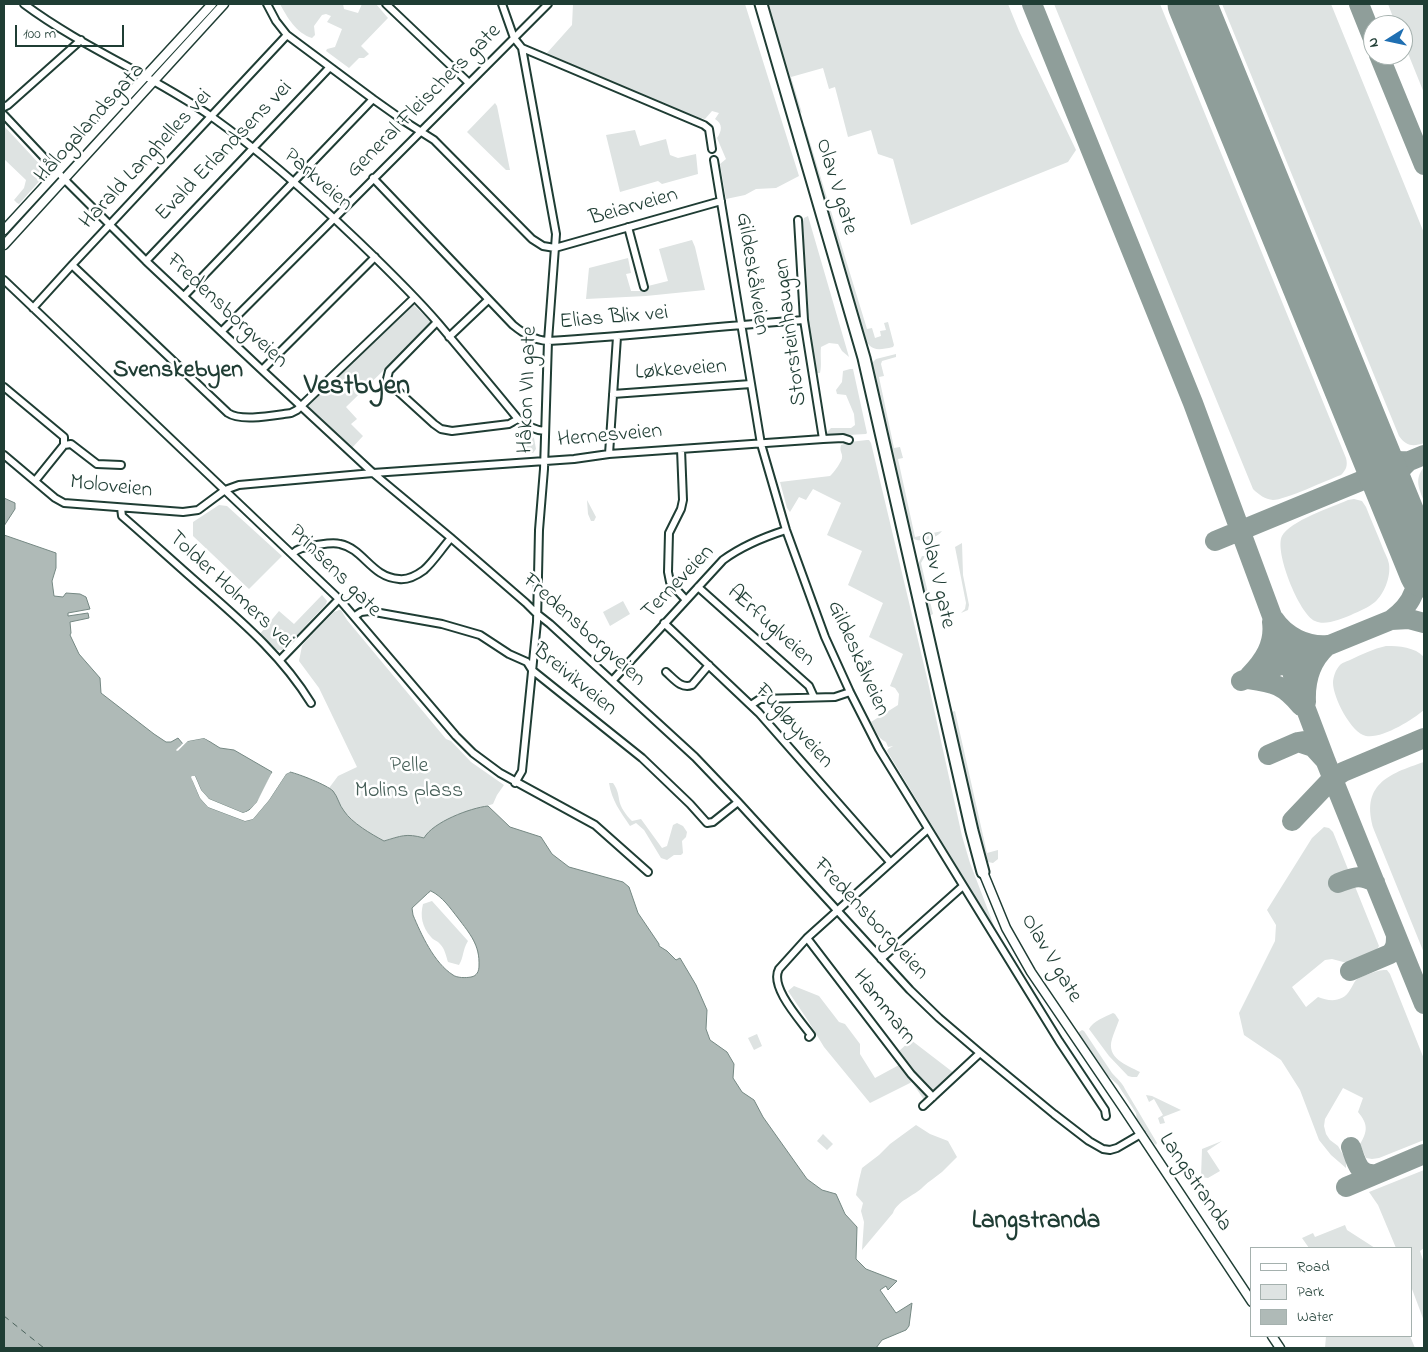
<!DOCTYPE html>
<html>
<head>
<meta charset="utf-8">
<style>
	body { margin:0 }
	#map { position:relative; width:1428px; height:1352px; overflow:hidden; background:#fff; font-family:"Indie Flower",sans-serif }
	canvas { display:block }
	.frame { position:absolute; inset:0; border:5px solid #1f3d34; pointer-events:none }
	.legend { position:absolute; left:1250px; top:1247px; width:162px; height:90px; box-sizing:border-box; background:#fff; border:1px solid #a5b1ae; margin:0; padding:6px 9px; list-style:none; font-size:15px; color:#1f3d34 }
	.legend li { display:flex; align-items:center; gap:10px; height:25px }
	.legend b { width:25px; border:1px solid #a5b1ae }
	.north { position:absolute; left:1363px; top:15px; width:50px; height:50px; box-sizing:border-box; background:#fff; border:1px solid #a5b1ae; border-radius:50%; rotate:260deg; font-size:14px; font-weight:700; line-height:20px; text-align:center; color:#1f3d34 }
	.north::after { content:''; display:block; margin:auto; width:18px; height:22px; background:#1f6fb2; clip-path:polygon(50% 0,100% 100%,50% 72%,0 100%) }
	.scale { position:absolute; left:15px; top:25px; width:109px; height:22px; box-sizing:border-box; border:2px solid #1f3d34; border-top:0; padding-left:6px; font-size:15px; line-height:18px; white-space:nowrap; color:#1f3d34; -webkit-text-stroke:4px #fff; paint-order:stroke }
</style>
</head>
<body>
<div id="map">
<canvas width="1428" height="1352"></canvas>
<div class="frame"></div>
<ul class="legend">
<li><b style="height:6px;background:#fff"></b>Road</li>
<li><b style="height:14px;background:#dee3e2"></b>Park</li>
<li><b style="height:14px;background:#afbab7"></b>Water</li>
</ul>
<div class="north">N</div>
<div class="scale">100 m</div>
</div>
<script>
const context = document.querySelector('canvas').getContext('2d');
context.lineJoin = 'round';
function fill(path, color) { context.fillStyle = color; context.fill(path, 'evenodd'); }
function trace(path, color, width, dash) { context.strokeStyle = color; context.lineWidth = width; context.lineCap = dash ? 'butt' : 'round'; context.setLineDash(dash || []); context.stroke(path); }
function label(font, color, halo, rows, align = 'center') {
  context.font = font + ' "Indie Flower",sans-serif'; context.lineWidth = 5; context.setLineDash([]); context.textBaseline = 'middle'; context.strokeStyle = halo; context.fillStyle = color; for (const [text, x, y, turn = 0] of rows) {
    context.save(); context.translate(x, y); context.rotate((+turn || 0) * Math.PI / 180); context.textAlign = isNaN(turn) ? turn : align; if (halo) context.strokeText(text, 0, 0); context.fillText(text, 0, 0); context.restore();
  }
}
const green = new Path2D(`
	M280 4H343L344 9 358 13 362 4H376L388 18 361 46 369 54 364 58H359L349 68 326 51 327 49 335 47 342 29 327 22 331 16 326 14 322 15 314 26 315 35 312 38C296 33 287 17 280 4Z
	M573 4H745L799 176 776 188 756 189 745 195 726 199 720 164 726 159 717 138C722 131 723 124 715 119L719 113 712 111 705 119 699 118 605 79 547 53 572 25Z
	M766 4H1008L1019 31 1076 150 1068 162 911 225 893 159 878 154 871 130 848 137 835 87 829 89 823 68 791 77 802 113 797 109Z
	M1054 4H1160L1346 458C1348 466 1346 470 1341 475 1327 480 1285 500 1273 500 1265 499 1259 495 1253 489Z
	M1222 4H1331L1424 233V443C1413 447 1406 446 1399 436Z
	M1388 4H1424V93L1403 41V25H1396Z
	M495 103 497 106 510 170H506L467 132Z
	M4 126 45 170 44 176 19 204 17 203 14 200 24 188 26 180 4 159Z
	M805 126 867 329 872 328 875 338 881 336 880 331 886 330 884 323 888 322 894 345 893 347C875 351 870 351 862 333L803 132Z
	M635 130 640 146 666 139 670 155 678 158 696 154 698 174 662 184 658 181 620 192 606 135Z
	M808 216 849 357 842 351 838 344 829 343 821 347C820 356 822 365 820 373H817L815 371 808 315 806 269 802 224 804 218Z
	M692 240 695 247 705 290 646 296 586 299 589 268 628 258 631 273 626 274 631 291H640V288L668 281 659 249Z
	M412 303 432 323 346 407 357 419 351 424 363 436 351 449 307 406Z
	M896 354V357L882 361 881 364 884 376 879 377 894 448 900 447 903 458 898 459 915 537 942 531C936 539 919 544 910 537L871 364 876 359Z
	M850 369H853L867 433 866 434 829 436 826 433 831 428H851L855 425 854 414 846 395 837 394 836 390 842 382 843 371Z
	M521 431 525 432 534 438 536 449 533 453H524Z
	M867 440H869L871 443 928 682 962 836 970 863 996 931 887 751 888 749 893 746 888 747 886 742C878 739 875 729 871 722L898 705 899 694 895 688 890 686 903 654 869 637 883 603 848 585 862 551 827 535 841 503 813 489 806 500 799 497 790 512 787 508 780 482 830 476C833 474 842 461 842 458 843 453 839 452 841 445L850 442Z
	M1424 467V501C1419 489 1414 479 1424 467Z
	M587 500 596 517 594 521H591L588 514Z
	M1348 500 1354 499 1362 501 1366 507C1371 520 1377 533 1382 546 1384 552 1388 558 1389 564 1391 577 1384 594 1375 602 1368 608 1359 611 1351 615 1341 619 1325 626 1315 621 1299 614 1274 551 1282 536 1290 521 1332 507 1348 500Z
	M219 505 227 506 282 556 249 589 193 536V522Z
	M962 543 963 575 969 605 968 610 961 613 965 609 966 603 955 547Z
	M922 556H925L921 563 933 614 929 616 952 712 955 711 987 853 998 850V859L993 863 988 862 982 857 917 573 919 572 918 564Z
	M322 595 327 601 326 604 284 649C273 654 267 642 259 635L279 611 294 624Z
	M623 601 630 614 610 626 603 612Z
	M339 610H341L347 620 446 739 451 741 471 762 504 785 497 795 493 804 457 815 424 838C406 833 401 836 383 841 371 834 353 823 344 812 338 804 338 796 329 788L338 776 357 767 319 688 299 661 302 646 305 642 334 612Z
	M1386 646C1399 646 1415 647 1424 657V710C1412 720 1382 739 1366 736 1351 733 1333 697 1333 683 1333 677 1336 669 1340 665 1342 663 1347 661 1350 660 1362 654 1373 649 1386 646Z
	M1424 762V953L1374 830C1360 785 1388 774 1424 762Z
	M609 783H613C617 789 618 792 619 799 620 807 626 815 632 821L641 819 662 848 667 846 673 825 677 823 683 826 687 832 686 837 682 841 683 853 681 855H674L667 860 661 858 644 830 636 823 630 826C620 811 612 801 609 783Z
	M1324 827 1329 828 1333 832 1379 946 1376 951 1347 963 1332 959 1325 960 1292 987 1306 1007 1318 997C1330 1002 1343 1002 1350 990 1352 987 1354 982 1356 980 1361 976 1380 969 1387 970L1390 974 1424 1059V1140L1379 1158 1372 1159 1366 1158 1360 1144C1368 1131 1368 1124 1358 1112L1363 1098 1343 1088 1325 1119 1324 1126 1326 1134 1330 1140 1338 1146 1346 1160V1168L1331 1155 1319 1140 1300 1090 1281 1060 1244 1035 1239 1013 1275 941 1276 925 1267 910 1312 838Z
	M432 901 468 941C462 951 464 957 459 965L448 962C446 956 445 949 440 944 438 941 433 940 431 937 422 927 420 916 423 904Z
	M794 986 819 996 839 1022 845 1024 860 1044V1054L875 1078 899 1065 902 1061 897 1053 911 1040 954 1073 924 1100 912 1082 870 1103 824 1047 807 1019 788 991Z
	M1113 1013 1115 1014 1119 1020C1117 1026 1114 1032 1112 1039 1106 1058 1126 1065 1140 1072L1137 1077H1132L1128 1076 1109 1056 1089 1029C1093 1021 1105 1017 1113 1013Z
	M1082 1030 1084 1031 1112 1073C1117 1079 1122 1082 1125 1089L1157 1143 1156 1145 1154 1143 1137 1120 1136 1113 1118 1085 1105 1073 1078 1037 1079 1032Z
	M757 1034 762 1046 754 1050 748 1038Z
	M1146 1095 1152 1096 1181 1110 1163 1117 1165 1123 1160 1124 1158 1118 1163 1115 1154 1099 1149 1102Z
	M916 1125 930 1134 948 1141 957 1157C952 1162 947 1167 942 1172 936 1177 929 1181 923 1187 914 1196 897 1201 893 1213L862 1250 864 1222 861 1211 863 1203 856 1195 859 1180 862 1168 879 1155 890 1144Z
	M823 1134 833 1144 827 1150 817 1141Z
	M1222 1141 1207 1151 1220 1171 1208 1178 1201 1177 1202 1149Z
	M1424 1170V1248L1420 1251 1424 1263V1321L1412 1289V1248H1396L1378 1205 1369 1192Z
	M1345 1225 1347 1230 1375 1248H1309L1302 1238 1313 1233 1315 1237Z
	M1326 1336H1410L1415 1348H1325Z`);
const water = new Path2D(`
	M4 498 15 503V509L4 526Z
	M4 535 56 553V568L52 581 54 596 63 597 66 593 80 594 86 597 90 609 68 613V616L88 613 89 618 70 622 71 633 70 635 79 654 100 678 101 693 154 734 166 742H171L178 738 183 744 180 746 179 750 188 741 204 738 220 748 234 750 272 772C266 787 258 808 243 813L209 799 201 790 195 776 193 781 200 798 208 807 245 821 253 819 269 800 286 774 290 772C299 774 327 785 333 791 338 797 339 805 344 811 352 823 371 834 384 841 401 836 406 833 424 838 433 822 470 808 488 806L510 827 541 837 552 854 569 867 623 882 629 887 638 913 659 944V946L667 951 676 960 680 958 696 985 707 1010 706 1029 710 1040 727 1052 734 1064 733 1078 742 1092 754 1100 763 1117 807 1179 822 1190 836 1194 845 1214 857 1227 856 1259 866 1269 897 1281 888 1290 886 1286 880 1290 896 1313 912 1303 909 1326 906 1330 882 1340 876 1348H4ZM431 891C443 897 450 908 458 918 470 934 480 945 479 966 479 971 477 976 471 977 466 978 457 978 453 975 434 963 421 934 413 915L412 908 427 894Z`);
const pier = new Path2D(`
	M204 736 214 741H210L204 738 188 741 179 750 177 751 176 750 187 739Z
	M290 769V772L286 774 269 800 253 819 245 821 208 807 200 798 191 777 192 776H195L201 790 209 799 243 813 249 811 257 802 271 774 273 772 274 773 259 804 251 813 243 816 208 801 201 794 210 805 245 818 252 817 267 799 284 773Z`);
const ferry = new Path2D(`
	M4 1316 44 1348`);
const taxiway = new Path2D(`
	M1032 4 1193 403 1289 662
	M1359 4 1373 39
	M1379 55 1424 165
	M1371 442C1380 457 1391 463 1409 461
	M1395 502C1392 483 1394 475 1408 462
	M1215 541 1424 455
	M1274 619C1285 636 1307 647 1328 645
	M1391 620C1416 602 1419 584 1417 554
	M1284 651 1326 762 1424 1004
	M1249 676C1264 661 1275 644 1272 622
	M1247 679C1274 683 1283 684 1301 706
	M1241 681 1391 620 1409 619 1424 623
	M1306 702C1305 681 1311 661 1326 647
	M1298 742 1313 747 1324 759
	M1268 755 1298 742 1310 740
	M1292 821 1330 781 1343 772 1424 738
	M1338 883C1354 877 1359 874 1375 882
	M1350 971 1390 954C1396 948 1396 944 1396 935
	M1351 1147C1356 1161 1358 1176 1376 1174
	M1346 1187 1424 1154`);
const runway = new Path2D(`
	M1192 4 1424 573`);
const minor = new Path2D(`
	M24 4C83 48 152 75 212 117 264 154 312 197 359 242 386 268 414 295 438 323 465 355 492 387 518 419 526 425 535 431 545 431
	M267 4 276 21 287 35 373 99 404 121 434 140 532 239 543 246 555 248 721 201
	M386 4 469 83
	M502 4 514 38 522 48 556 234 548 341 544 469 539 530 537 622 522 771 515 783
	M522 48 704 125 709 129 712 149
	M4 107 8 105 81 40
	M4 115 68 183 146 261 262 370 373 473 451 538 526 603 536 613 550 624 695 757 738 802 910 990 939 1018 980 1053 1054 1114 1089 1141 1103 1149 1110 1150 1117 1148 1141 1134
	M714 160 761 444 786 530 825 637 850 692 879 749 1059 1041 1105 1110 1106 1116
	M373 178 513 325C524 334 534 340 548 341 634 336 719 326 804 320
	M798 220 804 320 823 439
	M628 227 644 287
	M146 261 329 68
	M72 265 228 413C241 422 275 415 291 413L297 410 414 298
	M4 280 339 599 456 736 473 753 500 773 595 825 648 872
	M184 296 373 99
	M33 308 72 265 287 35
	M437 322 389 371 387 379 389 383 434 424 441 429 452 431 509 424 518 419
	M222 331 548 4
	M449 337 488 300
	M262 370 375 257
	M4 387 64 437V445L35 481
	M613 394 751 384
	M64 445 71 444 97 464 121 465
	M681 449 683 500 681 509 669 533 668 572 670 582 675 588 686 600
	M609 454 617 337
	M4 455 55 498 64 503 183 512 198 510 225 490 239 485 373 473 574 459 609 454 823 439 843 438 849 440
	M121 508 122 516C151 541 179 567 208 592 247 626 284 659 311 703
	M292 554C299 547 307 547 317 545 324 544 333 542 340 544 364 549 371 577 399 579 408 580 416 576 424 570 434 561 442 548 451 538
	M698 587 809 686 814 697
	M355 616 361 612 369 611 442 624 480 635 509 654 527 662 532 670 642 758 690 804 707 823 713 822 738 802
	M664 623 759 713 890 862
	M280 660 339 599
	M666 672C674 679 681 689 692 685L709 665
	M612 681 723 560C742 546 764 537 786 530
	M751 705 760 699 835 697 850 692
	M928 829 807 938 911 1074 933 1097
	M807 938 779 969C769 987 801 1021 811 1035L809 1037
	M881 959 963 886
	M923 1106 980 1053`);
const tertiary = new Path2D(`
	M4 230 212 4
	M4 245 224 4
	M983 872 1006 928 1031 972 1124 1109 1252 1302
	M1272 1336 1280 1348`);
const trunk = new Path2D(`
	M761 4 864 358 972 831 983 872`);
const streetNames = [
	["General Fleischers gate",425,102,-45],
	["Hålogalandsgata",91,124,-48],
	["Evald Erlandsens vei",225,152,-46],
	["Harald Langhelles vei",147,160,-47],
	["Parkveien",317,181,41],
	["Olav V gate",835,187,73],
	["Beiarveien",634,208,-16],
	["Gildeskålveien",751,274,81],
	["Fredensborgveien",226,312,43],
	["Elias Blix vei",614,319,-5],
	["Storsteinhaugen",792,332,-97],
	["Løkkeveien",681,371,-4],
	["Håkon VII gate",529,390,-88],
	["Hernesveien",610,437,-5],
	["Moloveien",111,488,6],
	["Prinsens gate",334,572,45],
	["Olav V gate",936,580,77],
	["Terneveien",679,583,-46],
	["Tolder Holmers vei",230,591,43],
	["Ærfuglveien",770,627,42],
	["Fredensborgveien",583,631,42],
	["Gildeskålveien",857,659,66],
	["Breivikveien",574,681,39],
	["Fugløyveien",793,727,48],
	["Fredensborgveien",870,920,47],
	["Olav V gate",1050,959,59],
	["Hammarn",883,1008,52],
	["Langstranda",1194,1183,56]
];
const parkNames = [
	["Pelle",409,767],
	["Molins plass",409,792]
];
const neighbourhoodNames = [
	["Svenskebyen",178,372]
];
const quarterNames = [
	["Langstranda",1036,1223]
];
const districtNames = [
	["Vestbyen",357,388]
];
fill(green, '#dee3e2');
fill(water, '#afbab7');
trace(water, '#758883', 1);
fill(pier, '#fff');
trace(ferry, '#4a625b', 1, [6, 5]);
trace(taxiway, '#8f9e9a', 20);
trace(runway, '#8f9e9a', 49);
trace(minor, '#1f3d34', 10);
trace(tertiary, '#1f3d34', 11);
trace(trunk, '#1f3d34', 15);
trace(minor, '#fff', 6);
trace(tertiary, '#fff', 8);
trace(trunk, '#fff', 11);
label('22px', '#1f3d34', '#fff', streetNames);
label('22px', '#455e57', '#fff', parkNames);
label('bold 24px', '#1f3d34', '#fff', neighbourhoodNames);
label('bold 25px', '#1f3d34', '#fff', quarterNames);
label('bold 28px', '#1f3d34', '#fff', districtNames);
</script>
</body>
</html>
